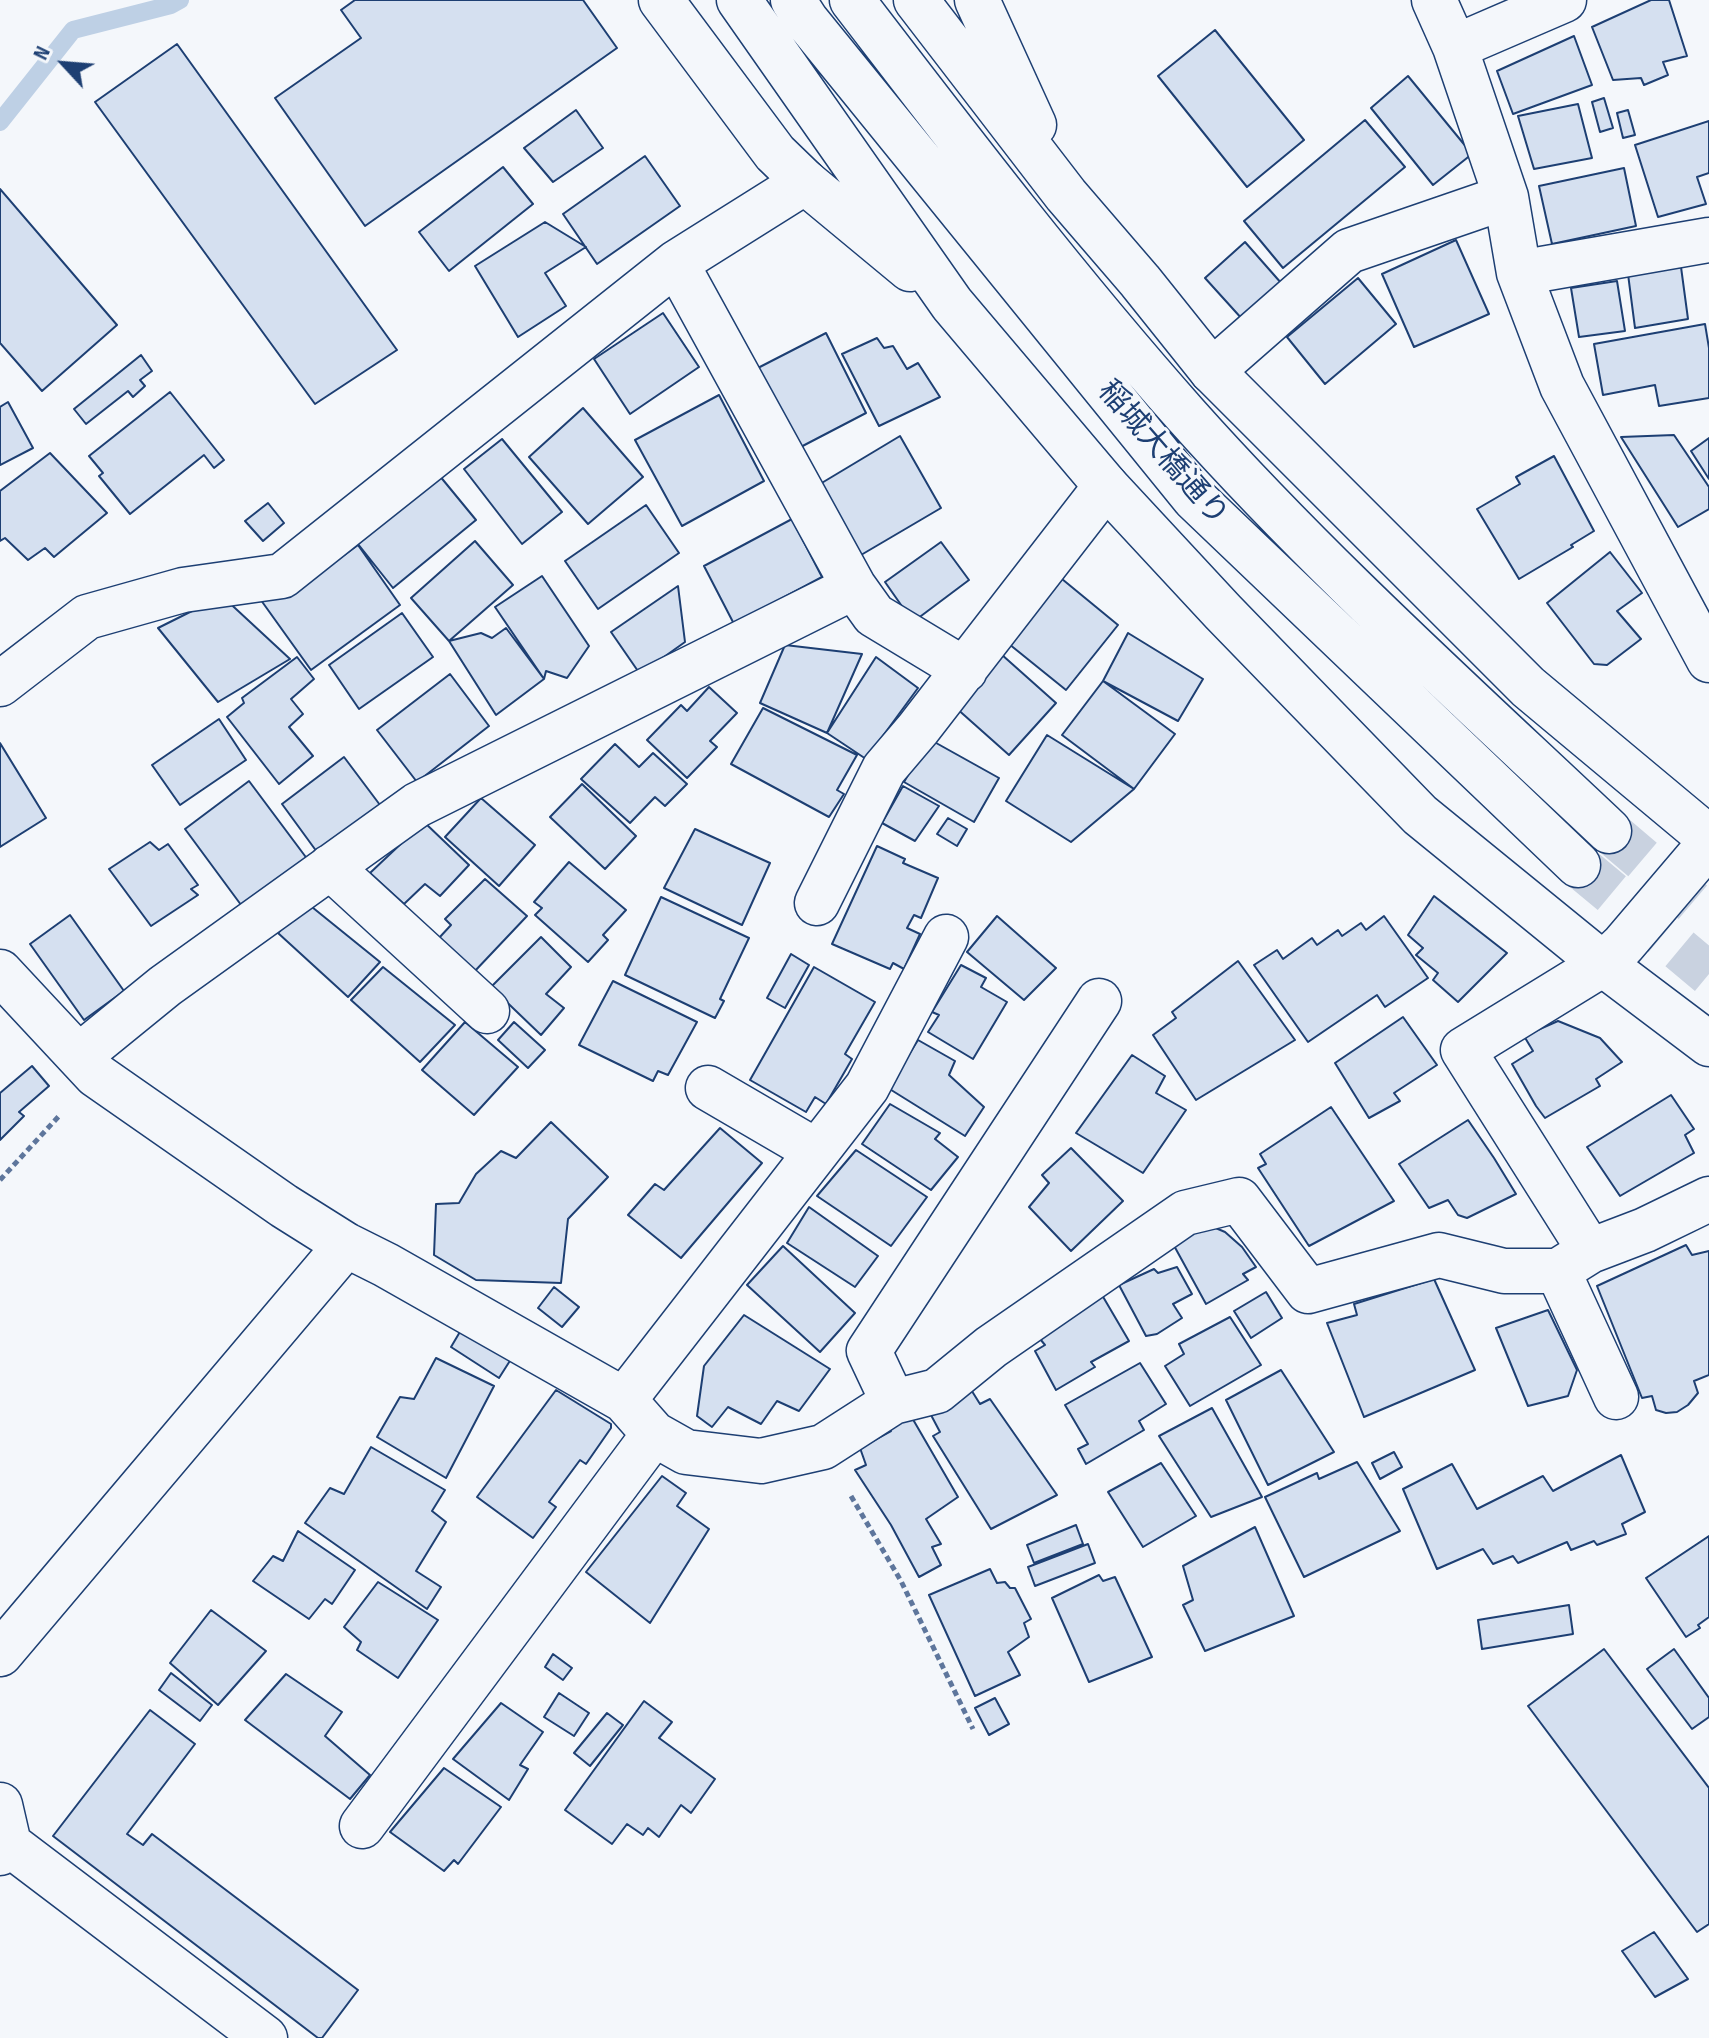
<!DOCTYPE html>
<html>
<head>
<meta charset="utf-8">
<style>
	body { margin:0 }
	#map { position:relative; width:1709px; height:2038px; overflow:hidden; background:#f4f7fb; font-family:"Sofia Sans Condensed",sans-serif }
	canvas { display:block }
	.north { position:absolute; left:24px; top:24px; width:80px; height:80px; -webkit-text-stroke:6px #f4f7fb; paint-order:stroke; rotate:296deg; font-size:22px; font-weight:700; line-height:32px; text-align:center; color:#1d3f73 }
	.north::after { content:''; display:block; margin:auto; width:28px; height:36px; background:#1d3f73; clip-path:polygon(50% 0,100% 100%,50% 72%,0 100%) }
</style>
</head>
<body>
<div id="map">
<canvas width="1709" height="2038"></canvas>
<div class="north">N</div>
</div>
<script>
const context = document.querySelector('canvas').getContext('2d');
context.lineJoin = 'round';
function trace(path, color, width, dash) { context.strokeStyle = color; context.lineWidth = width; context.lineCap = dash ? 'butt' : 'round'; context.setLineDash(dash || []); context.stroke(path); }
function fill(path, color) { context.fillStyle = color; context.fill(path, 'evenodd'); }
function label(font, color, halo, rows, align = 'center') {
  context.font = font + ' "Sofia Sans Condensed","Noto Sans JP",sans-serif'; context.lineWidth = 6; context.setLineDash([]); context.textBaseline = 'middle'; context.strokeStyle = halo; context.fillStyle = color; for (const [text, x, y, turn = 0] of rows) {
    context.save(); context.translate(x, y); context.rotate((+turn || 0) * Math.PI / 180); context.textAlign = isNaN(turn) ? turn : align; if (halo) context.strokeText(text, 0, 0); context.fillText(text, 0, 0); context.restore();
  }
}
const stream = new Path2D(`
	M0 122 73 30 171 5 180 0`);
const building = new Path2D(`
	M355 0H583L617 48 365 226 275 98 361 38 341 10Z
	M1651 0H1669L1687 56 1663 62 1668 75 1644 85 1641 78 1613 80 1592 27Z
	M1215 30 1304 140 1247 187 1158 76Z
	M1574 36 1592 85 1513 114 1497 71Z
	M177 44 397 350 315 404 95 102Z
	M1408 76 1472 154 1433 185 1371 108Z
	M1604 98 1613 128 1600 132 1592 102Z
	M1578 104 1592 158 1534 169 1518 116Z
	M576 110 603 148 553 182 524 148Z
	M1628 110 1635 135 1623 138 1617 113Z
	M1365 120 1405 167 1283 268 1244 221Z
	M1709 121V173L1697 177 1706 204 1658 217 1635 145Z
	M645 156 680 206 597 264 563 214Z
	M503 167 533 204 449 271 419 232Z
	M1624 168 1636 226 1552 244 1539 186Z
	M0 189 117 325 42 391 0 343Z
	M545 222 586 247 545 273 566 306 518 337 475 266Z
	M1456 240 1489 314 1414 347 1382 274Z
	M1245 242 1282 284 1243 320 1205 278Z
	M1681 267 1688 319 1635 328 1628 274Z
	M1358 278 1396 324 1325 384 1287 337Z
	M1617 281 1625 331 1579 337 1571 288Z
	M663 313 699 367 630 414 594 359Z
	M1705 324 1709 348V398L1659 406 1655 385 1603 395 1594 344Z
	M826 333 866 413 793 451 752 371Z
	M877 338 884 348 893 346 907 369 918 363 940 397 879 426 842 354Z
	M141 355 152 371 140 380 145 386 133 397 128 391 86 424 74 409Z
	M170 392 224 460 214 468 204 455 130 514 99 476 103 473 89 456Z
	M719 395 764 481 682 526 635 440Z
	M8 402 33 448 0 465V407Z
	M583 408 643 477 588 524 529 457Z
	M1674 435 1709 487V509L1678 527 1621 437Z
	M900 436 941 508 861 555 820 484Z
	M1709 438V479L1691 451Z
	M502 439 562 512 522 544 464 469Z
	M50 453 107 513 54 557 45 548 28 560 5 538 0 541V491Z
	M1554 456 1594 531 1571 545 1573 547 1519 579 1477 509 1520 484 1516 477Z
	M439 475 476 520 393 588 358 544Z
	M268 503 284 523 263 541 245 521Z
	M646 505 679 553 598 609 565 561Z
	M792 519 822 577 734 624 704 566Z
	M475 541 513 585 449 641 411 598Z
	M941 542 969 580 913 622 885 582Z
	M358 545 400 605 311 670 258 596 303 585Z
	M1610 552 1642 593 1617 611 1641 639 1607 665 1594 664 1547 603Z
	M542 576 589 646 567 678 546 671 544 679 495 607Z
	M1062 579 1118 625 1066 690 1009 644Z
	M678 586 685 642 640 674 611 632Z
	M222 596 290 659 218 702 158 628Z
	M402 613 433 657 359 709 329 665Z
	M506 628 544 679 496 715 449 641 481 633 492 638Z
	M1128 633 1203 679 1178 721 1103 681Z
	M785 645 862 654 827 733 760 703Z
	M1001 654 1056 703 1009 755 955 707Z
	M297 657 314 679 291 699 303 714 289 727 313 756 279 784 227 717 244 703 242 698Z
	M876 657 918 688 866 759 827 733Z
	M450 674 489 726 417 782 377 730Z
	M1103 681 1175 734 1134 789 1062 735Z
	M709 687 737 713 710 741 717 747 687 778 647 740 681 705 687 711Z
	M763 708 857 755 837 790 844 794 829 817 731 764Z
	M219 719 246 760 180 805 152 765Z
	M1047 735 1134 789 1071 842 1006 801Z
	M929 739 999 778 974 822 904 782Z
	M0 743 46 818 0 847Z
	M615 744 639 767 653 753 687 784 665 806 655 797 630 823 581 779Z
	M344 757 380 805 317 852 282 804Z
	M249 781 311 864 247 913 185 829Z
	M582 784 636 836 605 869 550 817Z
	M903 786 939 806 915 841 882 823Z
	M481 798 535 845 499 886 445 837Z
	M948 818 967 829 957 846 937 834Z
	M424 822 469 865 440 896 425 884 404 904 370 873Z
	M695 829 770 863 742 925 664 888Z
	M150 842 159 850 168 844 198 885 191 889 198 895 151 926 109 869Z
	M877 846 905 859 903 863 938 878 921 918 914 915 907 928 920 934 904 969 893 963 890 969 832 944Z
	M569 862 626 910 603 935 608 940 588 962 535 915 542 908 534 902Z
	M485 879 527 916 474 972 439 938 451 925 445 919Z
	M1434 896 1507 953 1458 1002 1433 980 1438 973 1416 955 1423 948 1408 935Z
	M661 897 749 938 720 999 724 1001 715 1018 625 975Z
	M307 903 380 962 348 997 278 933Z
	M70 915 124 991 84 1020 30 944Z
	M997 916 1056 968 1024 1000 967 952Z
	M1384 916 1428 978 1385 1007 1377 995 1308 1042 1254 965 1277 950 1283 959 1312 938 1317 945 1338 930 1342 936 1361 923 1366 930Z
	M541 937 571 967 546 994 564 1008 541 1035 491 987Z
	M791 954 809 965 785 1008 767 998Z
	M1238 961 1295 1040 1196 1100 1153 1035 1176 1018 1172 1012Z
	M961 965 986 978 981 987 1007 1002 973 1059 928 1032 939 1015 932 1012Z
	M383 967 455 1025 420 1062 351 1000Z
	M814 967 875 1002 845 1054 852 1059 826 1104 815 1097 806 1112 750 1080Z
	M613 981 697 1022 668 1075 658 1071 653 1081 579 1045Z
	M1403 1017 1437 1065 1394 1093 1400 1101 1369 1118 1335 1063Z
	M1558 1021 1600 1038 1622 1062 1596 1079 1600 1086 1545 1118 1536 1106 1512 1064 1533 1051 1524 1036Z
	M465 1022 518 1067 474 1115 422 1070Z
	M514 1022 545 1050 528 1068 498 1040Z
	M918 1040 955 1061 949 1075 984 1107 965 1136 888 1088Z
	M1132 1055 1165 1076 1156 1093 1186 1110 1143 1173 1076 1133Z
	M32 1066 49 1086 19 1112 24 1116 0 1140V1093Z
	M1671 1095 1694 1129 1685 1135 1694 1153 1620 1196 1587 1147Z
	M890 1104 940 1133 935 1139 958 1157 931 1190 862 1144Z
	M1331 1107 1394 1201 1309 1246 1258 1168 1266 1164 1260 1154Z
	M1468 1120 1494 1158 1516 1194 1467 1218 1458 1215 1448 1200 1429 1208 1399 1164Z
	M551 1122 608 1177 568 1219 561 1283 476 1280 434 1255 436 1204 459 1203 476 1174 501 1151 516 1158Z
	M720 1128 762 1163 681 1258 628 1215 655 1184 664 1190Z
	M1071 1148 1123 1201 1071 1251 1029 1207 1049 1183 1042 1175Z
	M856 1150 927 1197 891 1246 817 1196Z
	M809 1207 878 1256 855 1287 787 1243Z
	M1211 1226 1225 1232 1242 1247 1256 1267 1243 1274 1248 1280 1206 1304 1172 1242Z
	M1686 1245 1692 1255 1709 1251V1375L1694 1381 1698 1393 1688 1405 1677 1412 1666 1413 1656 1410 1652 1396 1642 1398 1597 1286Z
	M783 1246 855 1313 820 1352 747 1285Z
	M1177 1267 1192 1294 1173 1304 1182 1318 1157 1334 1146 1336 1119 1285 1154 1269 1158 1273Z
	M1434 1279 1475 1370 1364 1417 1327 1323 1357 1315 1354 1304Z
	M554 1287 579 1307 562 1327 538 1308Z
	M1266 1292 1282 1318 1251 1338 1234 1311Z
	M1102 1295 1129 1341 1091 1362 1095 1367 1056 1390 1035 1351 1045 1345 1036 1334Z
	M1548 1310 1577 1370 1568 1396 1528 1406 1496 1328Z
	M744 1315 830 1369 799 1411 777 1401 761 1424 728 1407 712 1427 697 1416 704 1366Z
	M1230 1317 1261 1365 1190 1406 1165 1366 1184 1354 1179 1344Z
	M464 1325 513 1356 499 1378 451 1347Z
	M436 1358 494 1386 446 1478 377 1437 400 1397 414 1399Z
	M1140 1363 1166 1404 1139 1421 1144 1430 1086 1464 1078 1449 1088 1444 1065 1405Z
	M1281 1370 1334 1452 1268 1485 1226 1400Z
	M970 1388 980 1404 990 1399 1057 1495 991 1529 933 1436 940 1432 931 1415Z
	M556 1390 611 1424V1428L586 1464 580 1460 549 1502 556 1507 533 1538 477 1497Z
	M1212 1408 1262 1497 1211 1517 1159 1436Z
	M911 1416 958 1497 926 1519 941 1544 932 1547 941 1565 919 1577 891 1525 855 1470 866 1465 860 1448 891 1431 889 1426Z
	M371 1447 445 1490 432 1511 446 1522 416 1571 441 1587 427 1609 305 1523 330 1488 344 1494Z
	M1394 1452 1402 1467 1380 1479 1372 1463Z
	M1621 1455 1645 1512 1622 1524 1626 1534 1597 1545 1594 1541 1571 1550 1567 1542 1518 1563 1513 1556 1493 1564 1483 1549 1437 1569 1403 1489 1452 1464 1477 1509 1543 1476 1553 1491Z
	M1357 1462 1400 1531 1304 1577 1265 1497 1317 1473 1319 1479Z
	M1161 1463 1196 1516 1143 1547 1108 1492Z
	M662 1476 686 1493 677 1506 709 1529 650 1623 586 1572Z
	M1076 1525 1083 1544 1034 1563 1027 1545Z
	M1255 1527 1294 1616 1205 1651 1183 1605 1193 1600 1183 1566Z
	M298 1531 355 1570 332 1604 325 1599 309 1619 253 1581 273 1556 283 1561Z
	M1709 1536V1617L1698 1625 1700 1628 1686 1637 1646 1578Z
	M1088 1544 1095 1563 1035 1586 1028 1567Z
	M990 1569 997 1583 1005 1582 1010 1588H1015L1031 1619 1024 1623 1029 1637 1008 1652 1020 1675 975 1696 929 1595Z
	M1099 1575 1103 1581 1115 1577 1152 1657 1089 1682 1052 1598Z
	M378 1582 438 1620 398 1678 357 1650 361 1642 344 1627Z
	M1569 1605 1573 1634 1482 1649 1478 1620Z
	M211 1610 266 1651 218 1705 170 1663Z
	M1604 1649 1709 1788V1924L1697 1932 1528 1706Z
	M1674 1649 1709 1698V1717L1692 1729 1647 1669Z
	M553 1654 572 1668 563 1680 545 1667Z
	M171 1673 212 1705 200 1721 159 1690Z
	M286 1674 342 1712 325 1736 370 1775 350 1799 245 1720Z
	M559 1693 589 1713 574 1736 544 1717Z
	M995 1698 1009 1724 989 1735 975 1708Z
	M644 1701 672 1722 659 1738 715 1779 691 1813 681 1805 659 1837 648 1828 643 1835 627 1824 612 1844 565 1810Z
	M501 1703 543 1732 520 1765 528 1769 509 1800 453 1759Z
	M150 1710 195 1744 127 1834 143 1845 152 1834 358 1990 322 2038H318L53 1836Z
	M607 1713 623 1725 590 1766 574 1753Z
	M444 1768 501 1807 458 1864 454 1860 444 1871 390 1832Z
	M1654 1932 1688 1979 1655 1997 1622 1951Z`);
const majorTunnel = new Path2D(`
	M1609 831 1709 916
	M1578 865 1709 974`);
const path = new Path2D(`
	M0 1180 59 1116
	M851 1496 901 1581 973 1729`);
const minor = new Path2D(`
	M1434 0 1455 47 1506 197 1519 273 1562 386 1709 660
	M1455 47 1564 0
	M676 263 854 587 874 615 965 670
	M1519 273 1709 240
	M1212 371 1349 251 1506 197
	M0 684 87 617 183 590 282 576 676 263 805 182
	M330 867 487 1011
	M817 903 884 769 918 729 1106 486
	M0 972 96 1075 284 1206 346 1245 386 1265 624 1400 654 1434 686 1452 761 1461 823 1447 893 1402 937 1391 991 1347 1185 1213 1239 1200 1308 1291 1439 1255 1504 1271H1558L1590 1251 1645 1230 1709 1199
	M79 1056 165 986 417 805 854 587
	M708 1088 816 1151
	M1590 1251 1463 1050 1603 964 1623 945 1709 844
	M1558 1271 1616 1397
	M624 1400 867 1087 946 937
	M893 1402 869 1351 1099 1001
	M0 1654 346 1245
	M0 1805 9 1844
	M362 1826 654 1434
	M0 1853 9 1844 265 2038`);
const major = new Path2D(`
	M661 0 775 153 805 182 910 269
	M739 0 952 304 1106 486 1223 612 1420 815 1603 964 1709 1044
	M793 0 806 20 1194 498 1578 865
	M852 0C960 141 1068 282 1186 415 1318 563 1465 695 1609 831
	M916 0 1066 195 1140 281 1212 371 1528 687 1709 838
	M977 0 1034 125`);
const streetNames = [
	["稲城大橋通り",1162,454,49]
];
trace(stream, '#bed0e5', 18);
fill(building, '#d5e0f0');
trace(building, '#1d3f73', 2);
trace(majorTunnel, '#c9d2e0', 44, [44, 22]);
trace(minor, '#1d3f73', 47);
trace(major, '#1d3f73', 47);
trace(path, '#5e769c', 5, [6, 4]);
trace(minor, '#f4f7fb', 44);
trace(major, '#f4f7fb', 44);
label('30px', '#1d3f73', '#f4f7fb', streetNames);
</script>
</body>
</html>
